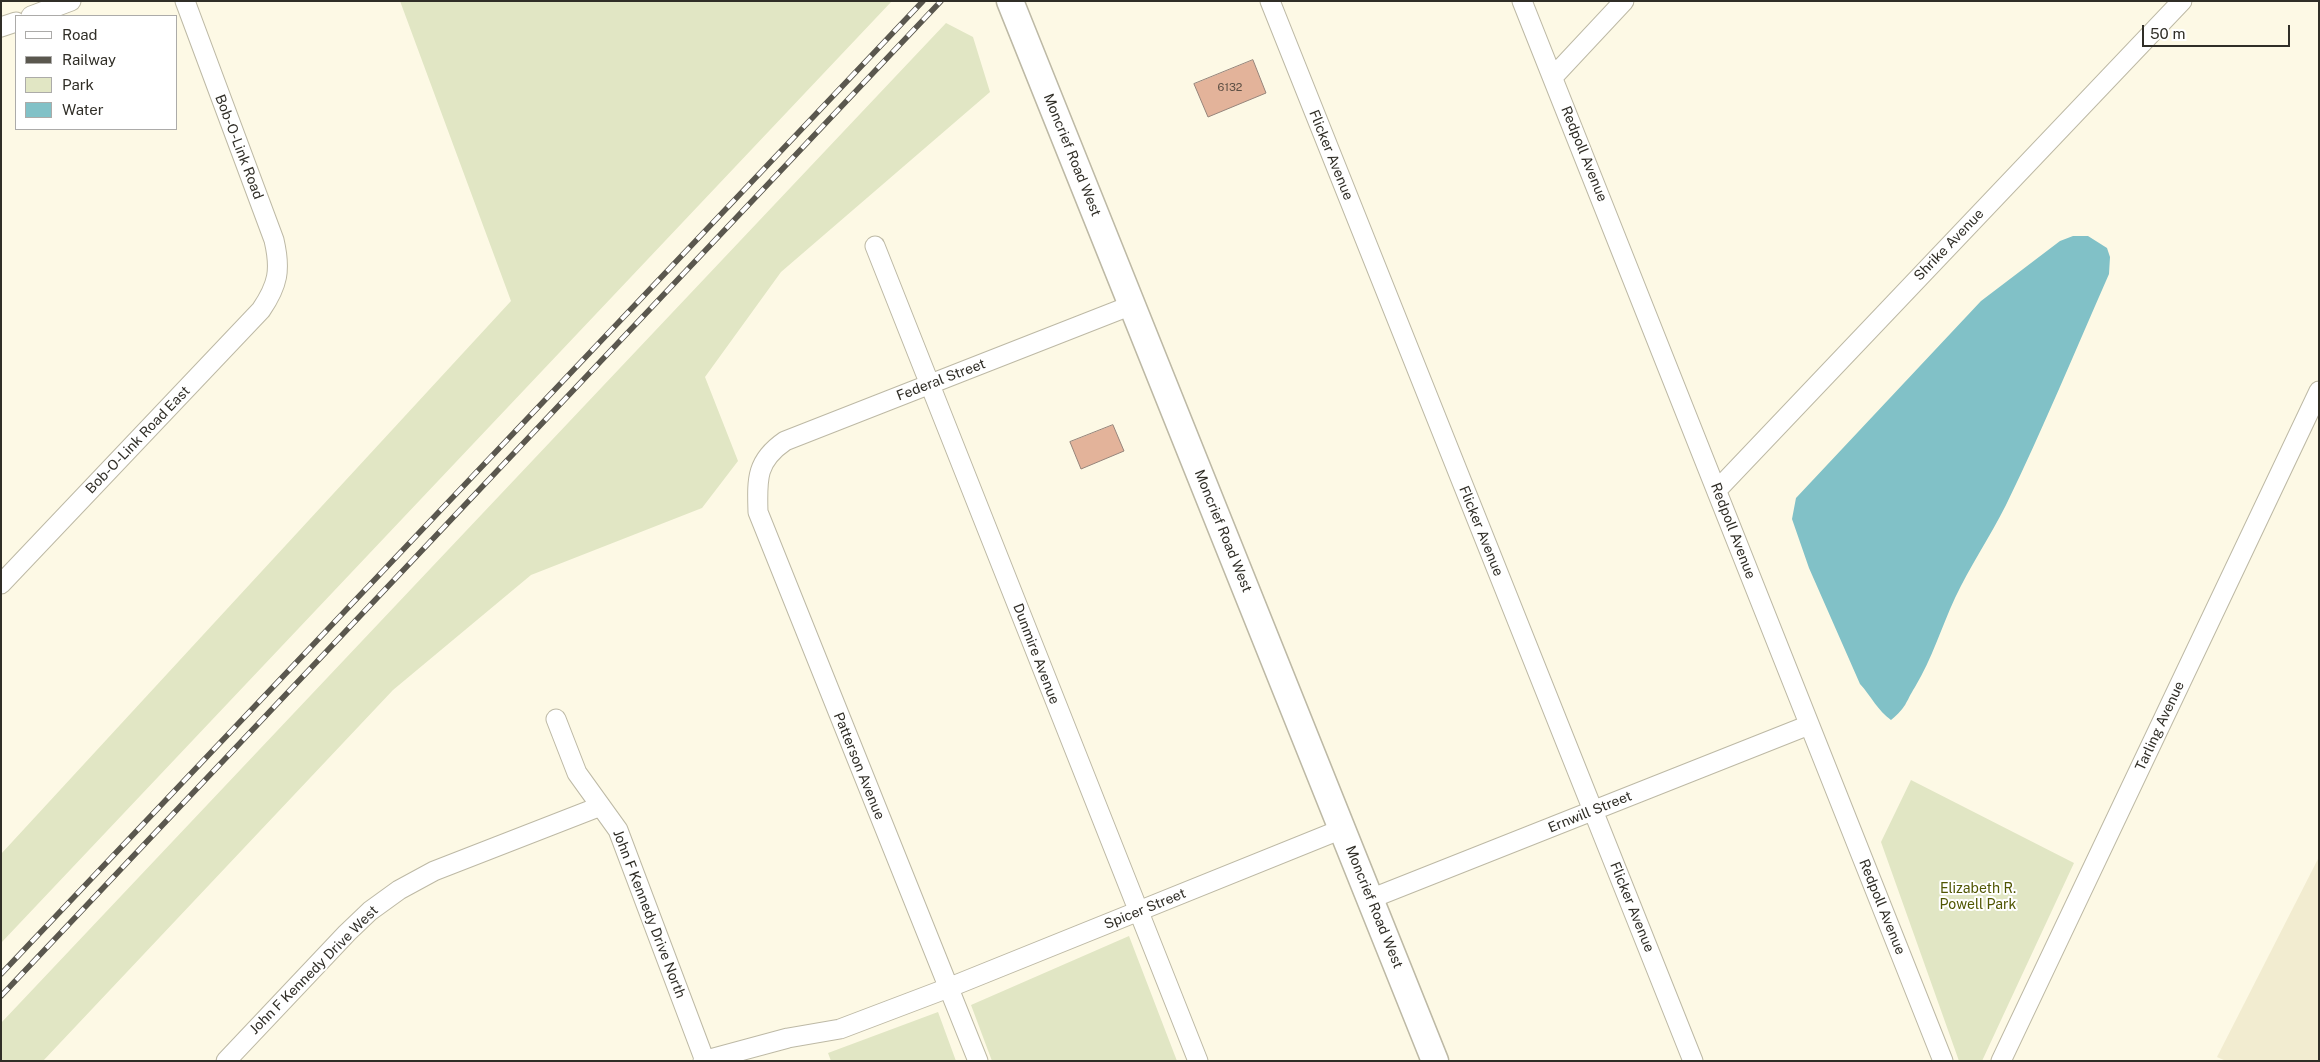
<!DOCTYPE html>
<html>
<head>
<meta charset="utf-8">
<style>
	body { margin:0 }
	#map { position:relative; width:2320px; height:1062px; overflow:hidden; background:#fdf9e5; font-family:"Public Sans",sans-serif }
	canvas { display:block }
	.frame { position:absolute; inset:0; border:2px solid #302e27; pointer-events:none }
	.legend { position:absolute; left:15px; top:15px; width:162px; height:115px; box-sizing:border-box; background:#fff; border:1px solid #acaba9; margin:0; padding:6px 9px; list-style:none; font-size:15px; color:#302e27 }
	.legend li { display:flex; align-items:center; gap:10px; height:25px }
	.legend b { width:25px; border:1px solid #acaba9 }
	.scale { position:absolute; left:2142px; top:25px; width:148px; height:22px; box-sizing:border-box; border:2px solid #302e27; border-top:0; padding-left:6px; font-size:15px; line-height:18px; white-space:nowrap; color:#302e27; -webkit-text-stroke:4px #fff; paint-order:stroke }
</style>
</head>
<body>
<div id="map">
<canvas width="2320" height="1062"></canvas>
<div class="frame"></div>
<ul class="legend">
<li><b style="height:6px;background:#fff"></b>Road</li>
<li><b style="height:6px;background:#5a574e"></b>Railway</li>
<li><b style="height:14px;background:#e1e6c4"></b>Park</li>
<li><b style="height:14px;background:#81c1c7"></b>Water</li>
</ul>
<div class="scale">50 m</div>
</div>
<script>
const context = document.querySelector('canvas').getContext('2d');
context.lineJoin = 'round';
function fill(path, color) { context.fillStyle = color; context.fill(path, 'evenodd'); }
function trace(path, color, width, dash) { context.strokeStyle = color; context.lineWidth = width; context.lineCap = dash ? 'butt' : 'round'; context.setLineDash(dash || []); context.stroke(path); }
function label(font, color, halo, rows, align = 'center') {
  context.font = font + ' "Public Sans",sans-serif'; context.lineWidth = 4; context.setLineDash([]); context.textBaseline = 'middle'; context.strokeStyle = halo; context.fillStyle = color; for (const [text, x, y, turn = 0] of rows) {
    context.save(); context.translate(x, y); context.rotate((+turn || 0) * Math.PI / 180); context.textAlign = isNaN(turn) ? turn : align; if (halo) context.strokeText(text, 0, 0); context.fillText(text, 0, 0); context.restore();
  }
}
const built = new Path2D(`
	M2319 857V1061H2226L2217 1057Z`);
const green = new Path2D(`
	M400 1H892L1 943V854L511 301Z
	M946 23 973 37 990 92 781 272 705 377 738 461 702 508 531 575 393 690 43 1061H1V1023Z
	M1911 780 2074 863 1982 1061H1959L1881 842Z
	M1129 936 1177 1061H992L971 1005Z
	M938 1012 956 1061H831L828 1053Z`);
const water = new Path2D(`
	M2073 236H2088L2107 248 2110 257 2109 274C2075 351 2043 429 2006 505 1990 537 1970 566 1955 598 1941 628 1932 659 1915 687 1905 703 1907 707 1891 720 1878 711 1871 696 1860 684L1809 568 1792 519 1796 498 1981 301 2060 241Z`);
const building = new Path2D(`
	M1253 60 1266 93 1208 117 1194 84Z
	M1113 425 1124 451 1081 469 1070 442Z`);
const street = new Path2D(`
	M1270 1 1693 1061
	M1522 1 1943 1061
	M31 16 71 1
	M1 27 16 22
	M1553 77 1624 1
	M875 246 1198 1061
	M1717 490 2182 1
	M1 584 261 310C278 285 281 270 274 240L185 1
	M556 719 577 773 618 830 705 1061
	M1370 899 1809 725
	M226 1061 347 933 370 911 399 890 434 871 601 806
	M703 1061 788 1038 840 1029 948 988 1342 829
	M978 1061 758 512C757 479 756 461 785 441L1132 305
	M2001 1061 2319 391`);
const secondary = new Path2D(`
	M1010 1 1435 1061`);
const rail = new Path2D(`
	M1 974 923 1
	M1 996 941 1`);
const numberNames = [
	["6132",1230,88]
];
const streetNames = [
	["Bob-O-Link Road",239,147,69],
	["Redpoll Avenue",1584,154,68],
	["Moncrief Road West",1072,155,68],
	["Flicker Avenue",1331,155,68],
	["Shrike Avenue",1949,245,-46],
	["Federal Street",941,380,-21],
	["Bob-O-Link Road East",138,440,-46],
	["Moncrief Road West",1223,531,68],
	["Flicker Avenue",1481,531,68],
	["Redpoll Avenue",1733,531,69],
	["Dunmire Avenue",1036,654,69],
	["Tarling Avenue",2160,726,-65],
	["Patterson Avenue",859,766,68],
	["Ernwill Street",1590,812,-22],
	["Moncrief Road West",1374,907,68],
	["Flicker Avenue",1632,907,68],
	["Redpoll Avenue",1882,907,68],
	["Spicer Street",1145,909,-22],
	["John F Kennedy Drive North",649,914,69],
	["John F Kennedy Drive West",314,970,-45]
];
const parkNames = [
	["Elizabeth R.",1978,889],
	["Powell Park",1978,905]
];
fill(built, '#f2ecd0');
fill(green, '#e1e6c4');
fill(water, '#81c1c7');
fill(building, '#e3b39a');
trace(building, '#96847a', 1);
trace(street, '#bdb9a5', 21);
trace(secondary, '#bdb9a5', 29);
trace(street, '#fff', 19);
trace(secondary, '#fff', 26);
trace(rail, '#5a574e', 5.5);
trace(rail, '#fff', 4, [11]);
label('11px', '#5d4f44', null, numberNames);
label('14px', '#302e27', '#fff', streetNames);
label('14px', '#505603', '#fff', parkNames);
</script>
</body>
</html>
